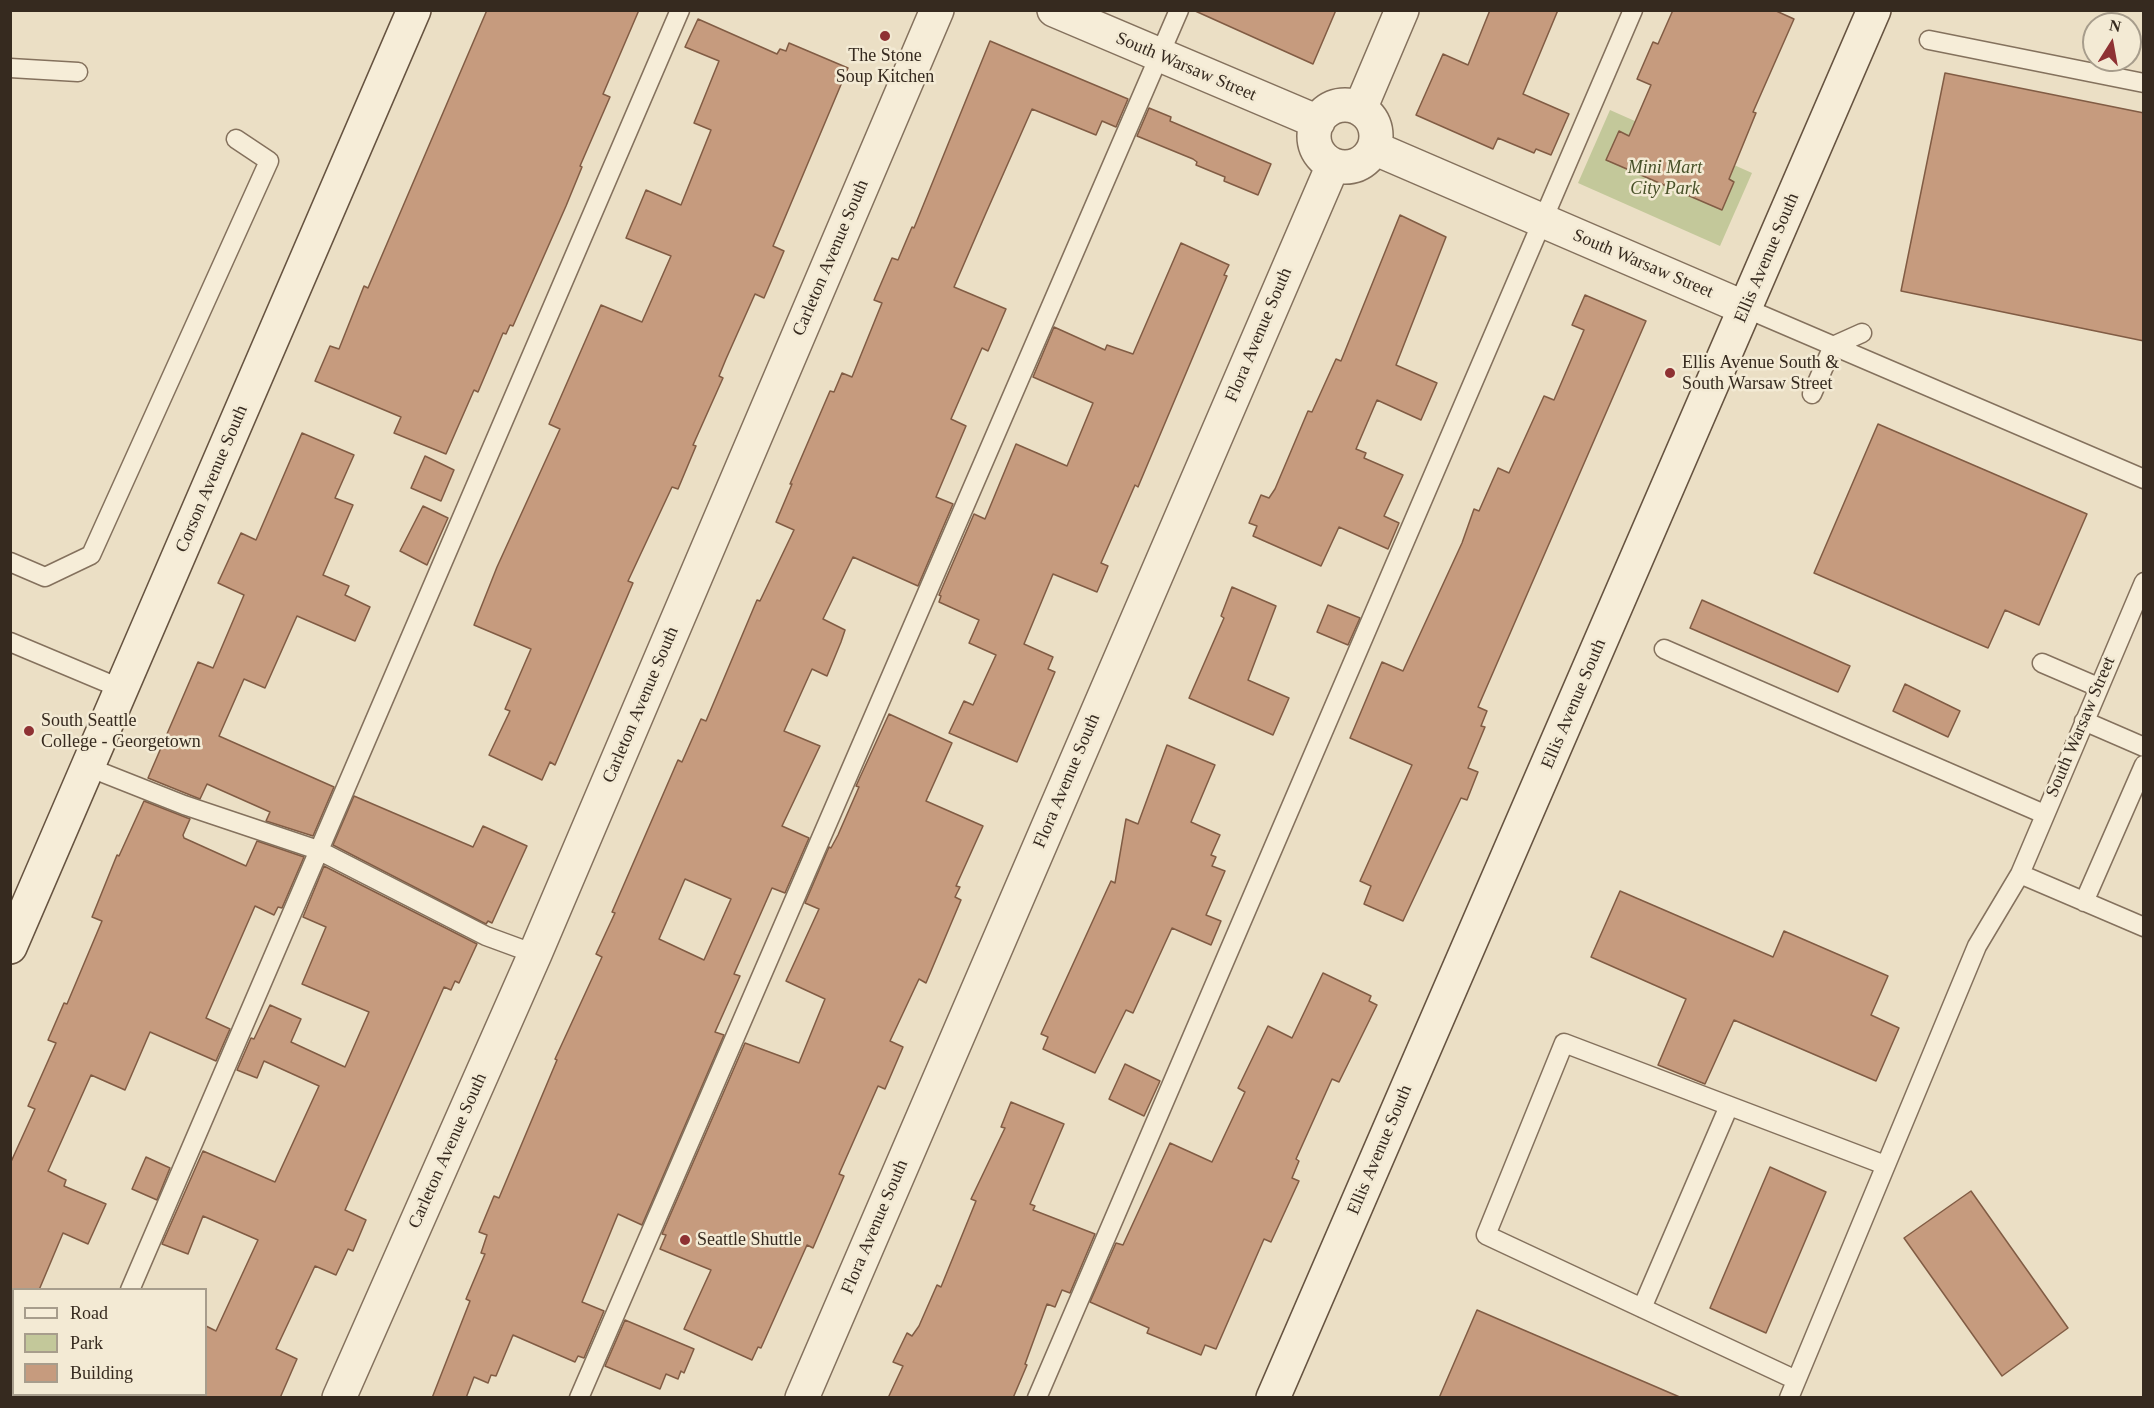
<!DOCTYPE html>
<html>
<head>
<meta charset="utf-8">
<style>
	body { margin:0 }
	#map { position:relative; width:2154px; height:1408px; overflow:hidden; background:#ebdfc5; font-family:Georgia,serif }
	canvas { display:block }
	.frame { position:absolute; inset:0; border:12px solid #362a1f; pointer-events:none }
	.legend { position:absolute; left:12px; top:1288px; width:195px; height:108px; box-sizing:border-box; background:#f3ead4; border:2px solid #a79d8c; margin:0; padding:8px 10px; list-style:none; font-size:18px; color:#362a1f }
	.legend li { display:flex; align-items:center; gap:12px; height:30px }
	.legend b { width:30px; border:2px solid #a79d8c }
	.north { position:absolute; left:2082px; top:12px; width:60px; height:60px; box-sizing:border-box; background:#f3ead4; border:2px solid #a79d8c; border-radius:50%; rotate:11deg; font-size:16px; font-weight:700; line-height:24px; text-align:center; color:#362a1f }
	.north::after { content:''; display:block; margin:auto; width:21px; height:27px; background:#8e3133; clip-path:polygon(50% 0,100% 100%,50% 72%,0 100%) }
</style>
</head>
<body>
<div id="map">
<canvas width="2154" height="1408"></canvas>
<div class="frame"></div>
<ul class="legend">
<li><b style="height:8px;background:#f6edd8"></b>Road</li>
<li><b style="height:16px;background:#c3c89a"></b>Park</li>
<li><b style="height:16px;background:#c69b7e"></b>Building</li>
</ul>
<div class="north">N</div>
</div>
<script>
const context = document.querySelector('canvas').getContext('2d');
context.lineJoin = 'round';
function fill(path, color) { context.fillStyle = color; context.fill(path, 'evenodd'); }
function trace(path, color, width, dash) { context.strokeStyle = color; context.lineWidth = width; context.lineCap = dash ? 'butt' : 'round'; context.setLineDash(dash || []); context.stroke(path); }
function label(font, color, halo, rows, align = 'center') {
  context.font = font + ' Georgia,serif'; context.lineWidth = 5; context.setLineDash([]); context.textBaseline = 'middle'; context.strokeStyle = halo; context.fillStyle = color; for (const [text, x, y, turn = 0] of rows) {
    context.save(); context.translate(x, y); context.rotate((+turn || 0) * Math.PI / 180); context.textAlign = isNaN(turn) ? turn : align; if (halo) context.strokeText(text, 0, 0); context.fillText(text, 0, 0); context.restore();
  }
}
const green = new Path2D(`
	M1610 110 1752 173 1720 246 1578 183Z`);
const building = new Path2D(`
	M487 10H639L603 94 610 97 580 166 582 167 566 206 513 326 510 325 506 334 503 333 478 392 474 390 446 454 394 433 401 417 315 381 330 346 339 349 364 286 368 288Z
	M1193 10H1336L1313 64Z
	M1490 10H1558L1523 94 1569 114 1551 155 1536 149 1534 153 1498 138 1493 149 1416 115 1443 54 1468 65Z
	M1673 10H1774L1794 19 1753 112 1756 113 1729 179 1734 182 1722 210 1606 160 1619 131 1629 136 1651 85 1637 79 1653 42 1658 44Z
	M698 19 777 54 780 49 786 51 789 43 848 68 773 246 784 251 764 298 755 294 726 359 719 376 723 378 693 445 696 446 678 489 672 487 628 581 633 583 583 700 555 765 550 762 542 780 489 755 510 711 505 709 531 649 474 625 497 567 560 429 549 424 601 305 642 322 671 256 626 238 646 190 681 205 711 130 694 123 719 61 685 47Z
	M990 41 1128 99 1116 127 1102 121 1096 135 1032 109 986 213 954 287 1006 309 988 351 982 348 951 419 966 426 936 497 953 504 918 586 853 557 823 619 845 630 841 642 827 676 812 669 784 731 820 746 782 826 809 838 785 893 772 888 734 974 740 976 715 1032 724 1035 642 1225 618 1214 582 1302 604 1311 584 1358 578 1356 575 1362 513 1335 496 1376 491 1375 488 1383 474 1377 466 1398H432L470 1301 466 1299 485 1254 481 1253 487 1235 479 1232 494 1196 499 1198 557 1060 555 1059 602 957 596 954 615 913 612 912 678 760 682 762 701 719 706 721 757 600 760 601 794 530 776 522 792 484H790L830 391 834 392 842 373 852 377 882 303 874 300 892 258 898 260 912 227 914 228ZM685 879 731 899 704 960 659 939Z
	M1945 73 2144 113V341L1901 291Z
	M1149 108 1171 117 1170 121 1271 164 1258 195 1224 181 1225 177 1196 165 1197 162 1193 159 1137 136Z
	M1400 215 1446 237 1396 365 1437 383 1421 420 1377 400 1356 449 1366 453 1364 458 1403 475 1384 516 1399 523 1388 549 1339 527 1321 566 1253 536 1257 526 1249 523 1261 495 1269 498 1275 489 1308 411 1312 412 1336 359 1341 361Z
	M1181 243 1229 265 1224 275 1227 276 1138 487 1135 485 1101 563 1108 566 1097 592 1053 574 1024 644 1053 657 1048 669 1055 672 1017 762 949 733 964 701 973 705 996 655 969 643 979 620 939 602 941 596 939 595 974 514 985 519 1016 444 1067 466 1093 403 1033 377 1054 327 1105 350 1107 345 1133 354Z
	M1585 295 1646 321 1478 707 1487 711 1481 726 1485 727 1468 768 1478 772 1467 800 1461 798 1403 921 1364 904 1371 886 1360 881 1412 765 1350 738 1382 662 1403 671 1462 543 1474 509 1479 511 1498 468 1509 473 1544 396 1554 400 1584 330 1572 325Z
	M1878 424 2087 514 2039 625 2005 610 1988 648 1814 573Z
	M302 433 354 455 335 498 353 505 323 575 349 586 345 595 370 607 355 641 297 616 265 688 244 679 219 736 334 787 313 836 266 821 270 812 207 784 200 799 148 778 198 662 213 668 244 595 218 583 241 533 256 540Z
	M425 456 454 470 441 501 411 488Z
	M423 506 448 518 427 565 400 551Z
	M1232 587 1276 606 1248 680 1289 698 1273 735 1189 698 1224 618 1221 616Z
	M1702 600 1850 666 1838 692 1690 628Z
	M1328 605 1360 618 1348 645 1317 632Z
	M1905 684 1960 711 1948 737 1893 711Z
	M889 714 952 743 926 801 983 826 956 886 960 887 955 897 961 900 942 945 926 983 919 979 890 1041 903 1047 885 1089 878 1086 839 1174 844 1176 813 1248 807 1245 761 1348 758 1347 752 1360 684 1329 711 1270 660 1249 666 1235 662 1234 745 1043 799 1063 825 999 786 981 819 909 805 903 829 847 831 848 838 835 859 787 856 786Z
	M1167 745 1215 765 1191 822 1220 835 1211 855 1216 857 1212 866 1225 871 1206 915 1221 921 1211 945 1172 928 1133 1013 1126 1010 1095 1073 1043 1049 1048 1037 1041 1034 1111 881 1115 883 1126 819 1138 824Z
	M354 796 473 847 483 826 527 846 492 923 488 921 486 924 333 845Z
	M144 801 190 819 183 835 184 838 246 866 257 841 304 857 282 908 278 907 274 915 255 906 206 1018 230 1029 216 1061 150 1032 125 1090 91 1075 48 1171 66 1180 64 1186 106 1204 88 1244 63 1233 39 1290H10V1164L35 1109 28 1106 56 1043 48 1040 64 1003 67 1004 102 921 92 917 117 855 119 856Z
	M324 866 477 944 459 983 455 981 451 990 444 987 345 1210 366 1220 353 1251 348 1249 336 1275 315 1266 276 1349 297 1359 280 1398H206V1326L216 1331 258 1240 203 1216 188 1254 162 1244 203 1151 275 1182 319 1086 264 1061 257 1078 237 1070 251 1038 254 1039 270 1005 301 1019 291 1042 345 1067 369 1012 302 984 326 927 303 917Z
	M1620 891 1773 957 1784 931 1888 976 1871 1015 1899 1028 1876 1081 1734 1020 1705 1084 1658 1065 1686 999 1591 957Z
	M1323 973 1371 996 1369 1001 1377 1005 1339 1082 1332 1079 1296 1159 1299 1161 1292 1178 1299 1181 1271 1242 1264 1239 1216 1349 1205 1345 1201 1355 1147 1333 1149 1328 1090 1302 1116 1243 1123 1245 1170 1143 1212 1162 1245 1092 1238 1088 1268 1026 1292 1038Z
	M1125 1064 1160 1081 1144 1116 1109 1099Z
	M1011 1102 1064 1124 1030 1204 1035 1206 1033 1210 1095 1234 1070 1293 1062 1290 1055 1307 1047 1304 1025 1364 1027 1365 1013 1398H888L903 1366 893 1362 907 1333 912 1336 919 1326 937 1285 941 1287 976 1201 971 1199 1005 1128 1001 1127Z
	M146 1157 170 1168 157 1200 132 1189Z
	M1770 1167 1826 1192 1766 1333 1710 1308Z
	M1971 1191 2068 1328 2002 1376 1904 1238Z
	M1477 1310 1682 1398H1439Z
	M625 1320 694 1349 684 1373 681 1371 678 1379 666 1374 660 1389 605 1366Z`);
const lane = new Path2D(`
	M1929 40 2144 83
	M10 68 78 72
	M1745 308 2144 479
	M1812 394 1833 346 1862 333
	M10 562 45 577 91 555 269 161 236 139
	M10 642 122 689
	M1664 649 2044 814
	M2042 663 2098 687
	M2084 721 2144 747
	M88 767 184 805 318 850 486 936 535 954
	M2020 874 2144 927
	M2084 902 2144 765
	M130 1290 680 10
	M1642 1308 1729 1106
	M1796 1380 1486 1235 1564 1043 1885 1165
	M83 1398 84 1394
	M579 1398 1179 10
	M1037 1398 1633 10
	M1789 1398 1977 946 2020 874 2144 582`);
const street = new Path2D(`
	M1054 10 1318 122
	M1314 136a31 31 0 1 1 62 0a31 31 0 1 1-62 0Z
	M1360 109 1402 10
	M1374 148 1745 308
	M339 1398 535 954 937 10
	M802 1398 1333 165`);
const secondary = new Path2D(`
	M10 947 414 10
	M1273 1398 1874 10`);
const markers = [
	[885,36,6,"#8e3133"],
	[1670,373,6,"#8e3133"],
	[29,731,6,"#8e3133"],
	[685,1240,6,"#8e3133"]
];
const poiNames = [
	["The Stone",885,56,"center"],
	["Soup Kitchen",885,77,"center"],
	["Ellis Avenue South &",1682,363],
	["South Warsaw Street",1682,384],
	["South Seattle",41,721],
	["College - Georgetown",41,742],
	["Seattle Shuttle",697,1240]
];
const streetNames = [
	["South Warsaw Street",1186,67,23],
	["Carleton Avenue South",831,258,-67],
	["Ellis Avenue South",1767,258,-67],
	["South Warsaw Street",1643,264,23],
	["Flora Avenue South",1259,335,-67],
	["Corson Avenue South",212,479,-67],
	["Ellis Avenue South",1574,704,-67],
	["Carleton Avenue South",641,705,-67],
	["South Warsaw Street",2081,727,-67],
	["Flora Avenue South",1067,781,-67],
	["Ellis Avenue South",1380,1150,-67],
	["Carleton Avenue South",448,1151,-66],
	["Flora Avenue South",875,1227,-67]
];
const parkNames = [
	["Mini Mart",1665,168],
	["City Park",1665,189]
];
fill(green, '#c3c89a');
fill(building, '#c69b7e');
trace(building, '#815c44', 1.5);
trace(lane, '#84715d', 21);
trace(street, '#84715d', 36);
trace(secondary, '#665340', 36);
trace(lane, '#f6edd8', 18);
trace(street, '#f6edd8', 33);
trace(secondary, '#f6edd8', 33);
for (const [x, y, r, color] of markers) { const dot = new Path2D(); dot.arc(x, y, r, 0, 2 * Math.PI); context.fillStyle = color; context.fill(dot); trace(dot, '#f3ead4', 2); }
label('18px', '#362a1f', '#f3ead4', poiNames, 'left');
label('18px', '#362a1f', '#f3ead4', streetNames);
label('italic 18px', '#475028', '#f3ead4', parkNames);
</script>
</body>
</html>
